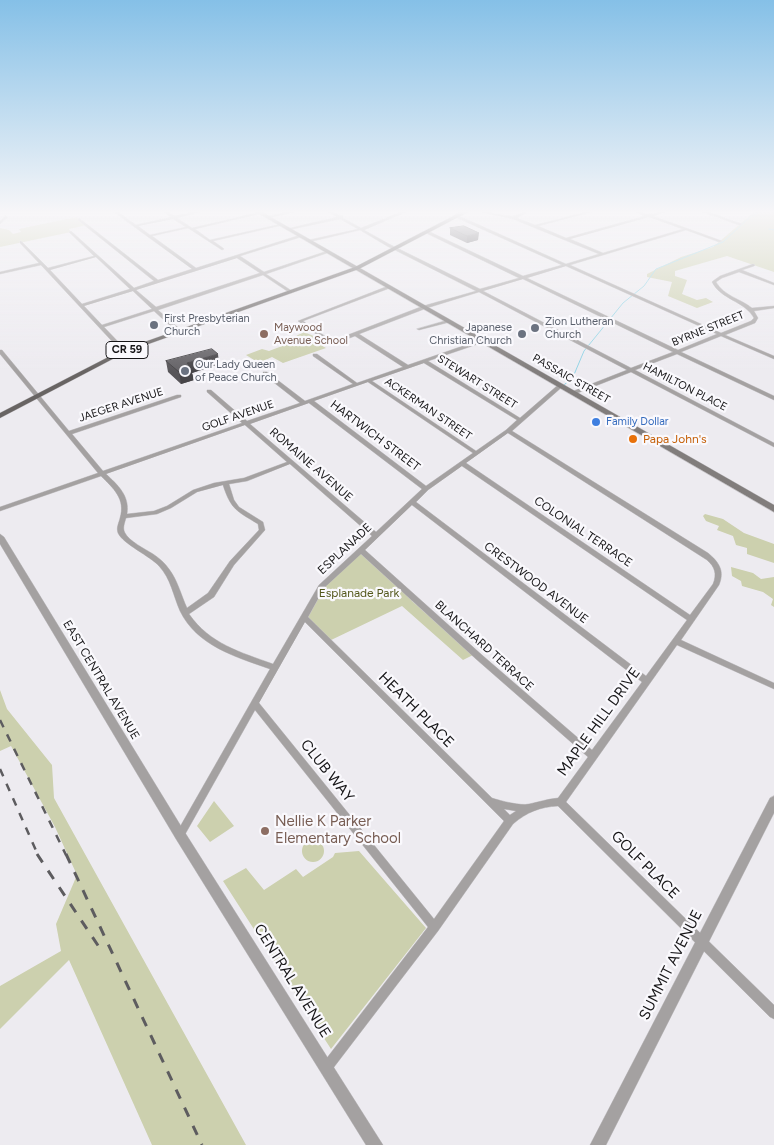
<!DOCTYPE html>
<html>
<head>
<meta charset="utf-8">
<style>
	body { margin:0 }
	canvas { display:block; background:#edebf0 }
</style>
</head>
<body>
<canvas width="774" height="1145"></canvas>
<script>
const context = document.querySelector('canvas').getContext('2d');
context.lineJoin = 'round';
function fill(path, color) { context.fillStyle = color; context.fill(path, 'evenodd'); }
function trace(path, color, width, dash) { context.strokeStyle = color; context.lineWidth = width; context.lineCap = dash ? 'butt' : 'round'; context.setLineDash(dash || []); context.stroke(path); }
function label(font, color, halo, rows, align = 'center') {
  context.font = font + ' Figtree,sans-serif'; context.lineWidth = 4.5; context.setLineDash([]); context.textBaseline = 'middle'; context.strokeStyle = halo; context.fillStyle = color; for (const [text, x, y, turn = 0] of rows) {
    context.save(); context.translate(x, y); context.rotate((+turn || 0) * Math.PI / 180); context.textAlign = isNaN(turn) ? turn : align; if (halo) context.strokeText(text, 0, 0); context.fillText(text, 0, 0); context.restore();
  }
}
const green = new Path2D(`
	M754 212H774V272L727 256 675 271V276L687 280 682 294 697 300 706 298 713 302 697 308 668 296 672 282 647 277V274L681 257 713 247Z
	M76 217 87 225 69 229 71 232 0 247V228L9 230 13 234 21 232 19 229Z
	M304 332 316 337 312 340 326 348 283 363 272 357 259 363 246 355 262 349 269 351 298 340 294 337Z
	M705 514 723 519 744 533 774 544V563L747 554V548L736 545 733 536 717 530 719 526 706 521 703 516Z
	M361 550 415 599 412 601 473 655 463 660 402 606 329 641 304 617 321 587Z
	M731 567 753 573 761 579 774 577V607L771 605 773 599 763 592 742 586 741 581 732 576Z
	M0 690 7 709 52 765 54 798 246 1145H152L69 960 0 1029V986L61 951 56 924 77 875 55 827 11 746 0 751Z
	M214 801 234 826 210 842 197 826Z
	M302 851a11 11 0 1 1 22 0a11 11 0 1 1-22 0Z
	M359 851 426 928 331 1049 223 881 246 868 264 890 296 869 303 877 333 857 335 853Z`);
const stream = new Path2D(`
	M769 229 774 230
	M564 385 573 377 584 351 623 303 644 286 656 269 723 242 749 218 759 212`);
const minor = new Path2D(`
	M114 212H118L136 225 171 217 164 212H168L175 216 194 212H200L177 218 192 228 261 212 263 213 195 229 210 240 281 224 283 225 213 241 223 248 224 249 222 250 188 228 152 236 196 268 300 235 302 236 301 237 240 256 264 272 327 251 330 252 266 274 292 291V293H290L263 275 158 310 182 331V333H178L154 311 104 327 126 350V352H122L41 265 0 274V272L39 263 20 243V241H21L48 268 94 256 70 233 69 232 71 231 134 288 154 281 78 220 79 218 158 280 192 269ZM173 219 186 227 150 235 138 226ZM96 257 130 289 82 304 50 270ZM237 258 260 273 156 307 136 290ZM133 291 152 309 102 325 84 306Z
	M288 212H294L268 218 266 217Z
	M329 212C335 212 338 216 343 216V218L361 228 401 212H406L364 230 389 244 480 289 519 278 426 233V231H428L523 276 562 265 455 217V215H457L566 264 599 254 513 219 482 212C492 212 501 216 511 216 517 217 521 212 527 212L517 218 535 225 587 212H592L538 226 566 238 645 216 636 212C641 212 644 214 648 214 653 215 659 212 665 212L653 216 722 241 719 242 686 230 570 265 721 333 751 321 754 318C745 301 721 300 712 282L713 281 720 276 753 264 755 265 754 266 742 270 774 283V285L739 272 722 278 716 282C724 296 741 299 752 308L774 306V308L754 311 758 318 755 323 725 335 774 356V359L721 336 681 352 774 396V400L677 354 635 370 774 443V447L631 372 575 394H571V392L627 370 479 292 427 308 359 334 408 365 480 340H484V342L428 361 520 418 558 385H562V387L512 431 708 553C719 562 725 571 719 585L681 640 774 683V689L677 645 566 802 774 1005V1019L770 1017 558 806C540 807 527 812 513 824L438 931 331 1071 327 1073 323 1071 321 1067 323 1063 428 927 255 710 183 838 180 839 177 838 175 835 177 832 270 669C236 657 197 646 180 611 173 595 171 579 159 566 150 556 123 544 118 533 116 527 119 523 120 518 126 499 113 488 101 476L0 511V507L98 473 0 354V350H2L69 431 177 395H181V397L72 434 103 471 242 423 207 392V390H211L247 421 300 403 263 374V372H267L305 401 353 384 313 356V354H317L357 383 403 367 355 336 334 344H330L298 321 388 286H390V288L303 321 332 341 423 306 476 291 387 246 360 230 309 242V240L358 229 340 219 288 230 286 229 337 217ZM649 217 683 229 603 253 570 239ZM566 266 717 334 678 350 527 278ZM523 279 673 352 631 368 483 291ZM424 363 517 420 506 430 476 451 372 381ZM368 382 473 453 426 486 314 401ZM309 403 422 489 376 532 250 424ZM245 425 287 462 244 478 214 483 193 490 167 506 154 511 127 514C130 496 118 485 106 474ZM508 433 707 560C715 567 717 574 713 584L690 615 466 463ZM290 464 372 536 319 585 273 664C240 652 210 644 189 614L214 597 234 565 265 530 263 522 239 507 234 500 229 484 247 481ZM462 466 687 620 646 676 416 502 428 490ZM223 485C231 510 237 511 258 524L259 530 230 561 208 593 187 608C181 595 178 581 169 569 165 563 159 558 153 554 145 549 129 541 125 533 122 528 125 522 126 518L157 514 171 508 197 492ZM412 505 642 682 592 750 482 655 365 550ZM361 554 476 659 588 757 558 798C547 799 539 802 529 804 521 806 501 801 492 798L308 617 324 588ZM305 622 504 821 434 919 259 703ZM504 809 516 811 510 815Z
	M703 212H708L742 224 739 225Z
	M5 216 8 217 0 224V221Z
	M448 320H450V322L419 330 417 329Z`);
const tertiary = new Path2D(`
	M0 534 4 537 184 831 383 1145H366L176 839 0 544Z
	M774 796V813L606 1145H590L770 798Z`);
const secondary = new Path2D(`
	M256 212H262L774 505V512Z`);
const primary = new Path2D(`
	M461 212H468L359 269 126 352 0 418V413L122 350 355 267Z`);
const railFar1 = new Path2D(`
	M0 720 66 855
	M0 769 38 855`);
const rail = new Path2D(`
	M37 854 99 947
	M66 854 202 1145`);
const wall = new Path2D(`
	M450 228 478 240 467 243 450 235Z
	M166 361 219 364 192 373 194 380 181 384 168 372Z`);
const shadedWall = new Path2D(`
	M479 233 478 240 467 243V236Z
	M218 354 219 364 192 373 194 380 181 384 179 372 187 363Z`);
const building = new Path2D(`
	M464 226 479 233 467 236 450 228Z
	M212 349 218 354 187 363 192 369 179 372 166 361Z`);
const markers = [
	[154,325,5,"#6b7280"],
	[535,328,5,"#6b7280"],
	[264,334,5,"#8d6e63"],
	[522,334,5,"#6b7280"],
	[185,371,5,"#6b7280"],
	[596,422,5,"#3f7fe0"],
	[633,439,5,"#e8710a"],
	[265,831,5,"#8d6e63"]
];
const farWorshipnames = [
	["First Presbyterian",164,319],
	["Church",164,332],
	["Zion Lutheran",545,322],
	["Church",545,335],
	["Japanese",512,328,"right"],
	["Christian Church",512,341,"right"],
	["Our Lady Queen",195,365],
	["of Peace Church",195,378]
];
const farEducationnames = [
	["Maywood",274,328],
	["Avenue School",274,341]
];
const farStreetnames = [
	["BYRNE STREET",708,329,-22],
	["PASSAIC STREET",571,379,30],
	["STEWART STREET",477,382,32],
	["HAMILTON PLACE",685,387,27],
	["JAEGER AVENUE",121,405,-18],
	["ACKERMAN STREET",428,409,34],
	["GOLF AVENUE",238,416,-19]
];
const shields = [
	[127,350,42]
];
const shieldNames = [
	["CR 59",127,350]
];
const farShopnames = [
	["Family Dollar",606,422]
];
const streetNames = [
	["HARTWICH STREET",375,436,37],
	["ROMAINE AVENUE",311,465,41],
	["COLONIAL TERRACE",583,532,34],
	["ESPLANADE",345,549,-43],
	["CRESTWOOD AVENUE",536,583,37],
	["BLANCHARD TERRACE",484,646,42],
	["EAST CENTRAL AVENUE",101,680,59]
];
const foodNames = [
	["Papa John's",643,439]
];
const parkNames = [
	["Esplanade Park",359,593]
];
const nearStreetnames = [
	["HEATH PLACE",416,710,45],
	["MAPLE HILL DRIVE",599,722,-54],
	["CLUB WAY",327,771,51],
	["GOLF PLACE",645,865,45],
	["SUMMIT AVENUE",671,965,-63],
	["CENTRAL AVENUE",292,981,58]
];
const nearEducationnames = [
	["Nellie K Parker",275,822],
	["Elementary School",275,839]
];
fill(green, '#ccd0ae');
trace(stream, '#90d3e5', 1);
trace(minor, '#cbc9cd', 1);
trace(tertiary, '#cbc9cd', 1);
trace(secondary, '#cbc9cd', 1);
trace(primary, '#cbc9cd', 1);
fill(minor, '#a4a1a1');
fill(tertiary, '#a4a1a1');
fill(secondary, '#817d7c');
fill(primary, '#686463');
trace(railFar1, '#5d5c5f', 2.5, [8, 8]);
trace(rail, '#5d5c5f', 3, [10, 10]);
fill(wall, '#575559');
fill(shadedWall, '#474548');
fill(building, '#656367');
trace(building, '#474548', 1);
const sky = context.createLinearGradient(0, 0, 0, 372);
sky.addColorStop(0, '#85c0e7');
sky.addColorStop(0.57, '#f7f6f8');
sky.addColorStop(1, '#f7f6f800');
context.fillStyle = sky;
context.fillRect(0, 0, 774, 372);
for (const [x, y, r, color] of markers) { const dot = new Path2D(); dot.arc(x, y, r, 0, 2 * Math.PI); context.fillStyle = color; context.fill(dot); trace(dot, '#faf9fd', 2); }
label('11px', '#5b616d', '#faf9fd', farWorshipnames, 'left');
label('11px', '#785e54', '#faf9fd', farEducationnames, 'left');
label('11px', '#171618', '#faf9fd', farStreetnames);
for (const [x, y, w] of shields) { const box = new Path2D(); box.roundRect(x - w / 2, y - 8.5, w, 17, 4); context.fillStyle = '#faf9fd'; context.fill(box); trace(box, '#171618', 1); }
label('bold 11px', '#171618', null, shieldNames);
label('11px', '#366cbe', '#faf9fd', farShopnames, 'left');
label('12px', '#171618', '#faf9fd', streetNames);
label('12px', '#c56008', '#faf9fd', foodNames, 'left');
label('12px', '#54581c', '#faf9fd', parkNames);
label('15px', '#171618', '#faf9fd', nearStreetnames);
label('15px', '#785e54', '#faf9fd', nearEducationnames, 'left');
</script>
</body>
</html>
